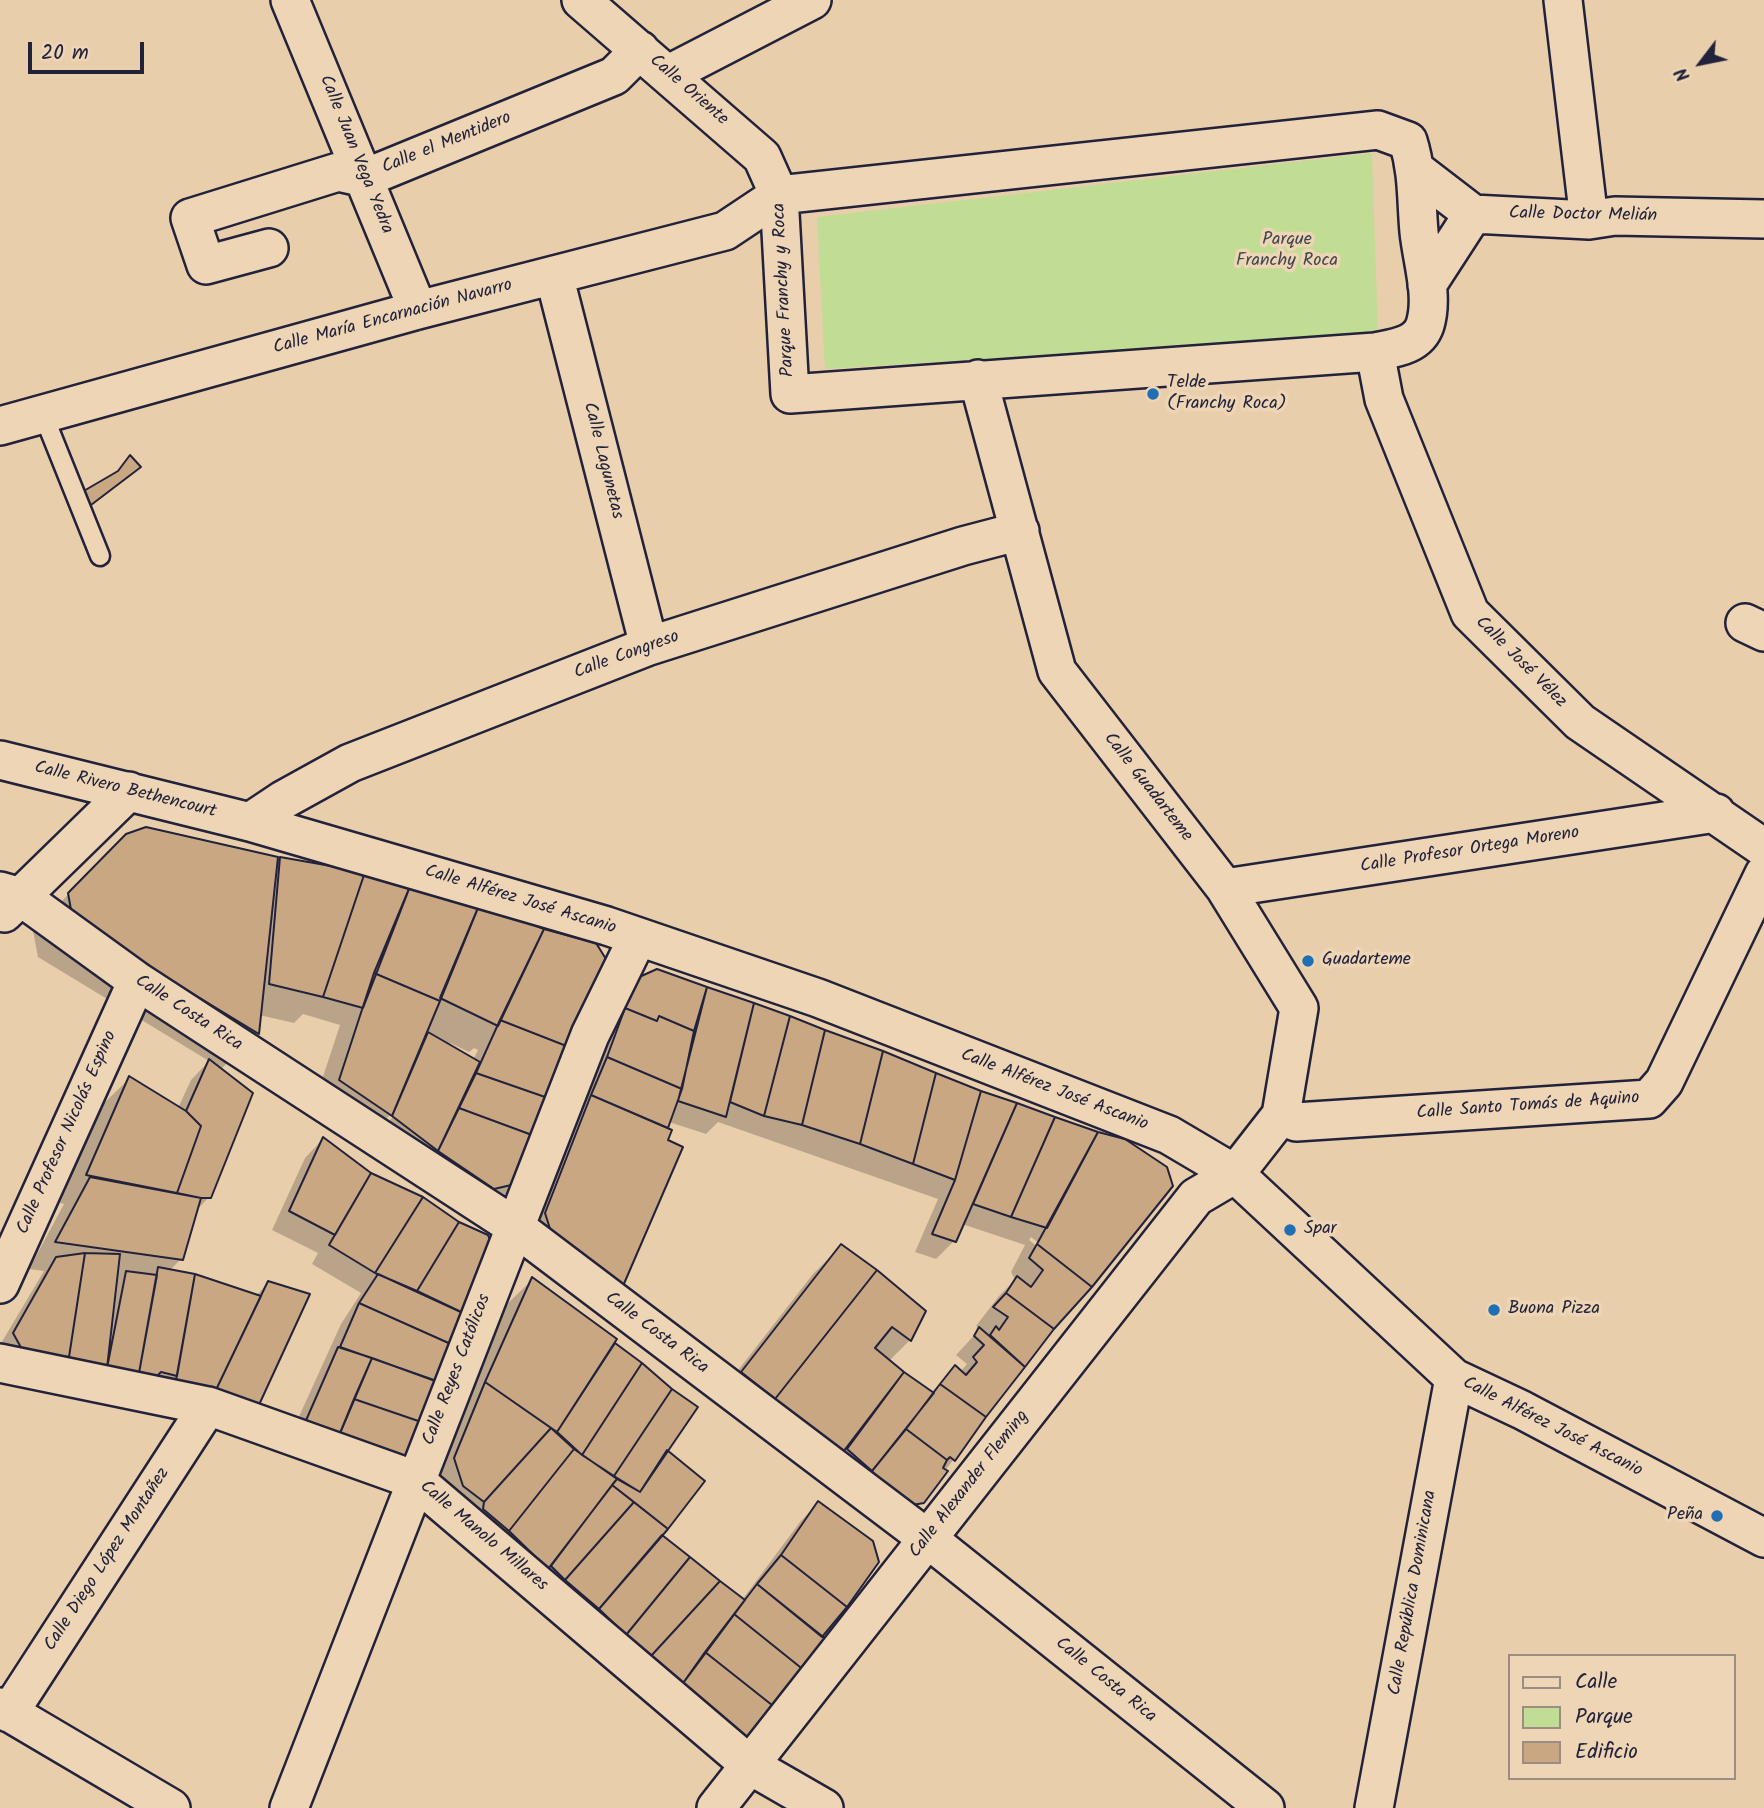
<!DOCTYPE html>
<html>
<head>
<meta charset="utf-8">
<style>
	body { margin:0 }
	#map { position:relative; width:1764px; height:1808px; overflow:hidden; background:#e9ceac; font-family:Kalam,sans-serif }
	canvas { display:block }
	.legend { position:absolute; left:1508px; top:1654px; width:228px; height:126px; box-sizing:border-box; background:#edd5b5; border:2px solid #9c8d84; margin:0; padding:9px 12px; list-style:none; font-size:21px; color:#22223b }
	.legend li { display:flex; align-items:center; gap:14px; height:35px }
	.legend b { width:35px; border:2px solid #9c8d84 }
	.north { position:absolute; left:1666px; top:28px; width:70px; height:70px; -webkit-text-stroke:5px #edd5b5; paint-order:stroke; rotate:238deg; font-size:19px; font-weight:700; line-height:28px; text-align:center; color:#22223b }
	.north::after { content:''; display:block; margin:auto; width:24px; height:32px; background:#22223b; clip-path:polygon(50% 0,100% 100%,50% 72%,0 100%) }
	.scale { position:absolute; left:28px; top:42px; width:116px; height:32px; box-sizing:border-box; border:4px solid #22223b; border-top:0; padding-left:9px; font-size:21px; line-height:24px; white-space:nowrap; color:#22223b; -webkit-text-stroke:5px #edd5b5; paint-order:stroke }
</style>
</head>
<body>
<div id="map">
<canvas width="1764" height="1808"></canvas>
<ul class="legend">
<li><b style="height:9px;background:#edd5b5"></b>Calle</li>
<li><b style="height:19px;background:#c1dc93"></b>Parque</li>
<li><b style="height:19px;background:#c9a783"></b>Edificio</li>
</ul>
<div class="north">N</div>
<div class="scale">20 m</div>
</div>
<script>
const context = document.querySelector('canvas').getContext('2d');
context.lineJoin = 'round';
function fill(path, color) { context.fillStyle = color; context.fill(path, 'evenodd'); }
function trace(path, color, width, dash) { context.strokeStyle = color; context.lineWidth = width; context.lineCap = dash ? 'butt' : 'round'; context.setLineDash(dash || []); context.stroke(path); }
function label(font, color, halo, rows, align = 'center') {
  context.font = font + ' Kalam,sans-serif'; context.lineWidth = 7; context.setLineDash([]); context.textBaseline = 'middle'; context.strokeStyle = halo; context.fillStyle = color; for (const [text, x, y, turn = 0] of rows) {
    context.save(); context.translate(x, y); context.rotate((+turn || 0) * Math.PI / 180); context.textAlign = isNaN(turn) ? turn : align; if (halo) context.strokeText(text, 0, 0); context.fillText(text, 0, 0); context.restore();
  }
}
const green = new Path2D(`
	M1372 153 1378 334 825 369 817 217Z`);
const shadow = new Path2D(`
	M281 859 479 904 551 1095 541 1104 519 1182 500 1200 375 1135 396 1114H391L363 1142 313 1107 340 1025 303 1014 294 1023 259 1015 258 1033 220 1070 209 1197 196 1211 181 1259 169 1271 256 1296 268 1283 256 1406 0 1360V1345L44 1271 29 1269 64 1204 60 1203 102 1105 130 1078 178 1108 191 1080 209 1061 38 957 33 931 90 872 276 864ZM425 1031 429 1033 421 1041ZM450 1043 469 1052 474 1048 478 1050 473 1060 449 1046Z
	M657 971 1097 1133 1090 1283 1031 1237 1029 1240 1090 1287 1053 1328 922 1501 904 1520 834 1459 814 1478 715 1400 813 1274 841 1246 923 1312 910 1340 889 1361 931 1393 955 1367 960 1372 967 1364 956 1355 980 1329 976 1326 999 1296 1015 1280 1011 1272 1025 1245 962 1224 954 1241 936 1259 915 1252 938 1199 718 1122 706 1134 669 1122 621 1285 594 1312 524 1260 519 1242 619 999Z
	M323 1139 370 1174 458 1223 496 1261 393 1494 318 1464 287 1443 341 1324 361 1293 312 1264 318 1253 272 1230 305 1158Z
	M533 1279 696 1407 665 1452 660 1536 742 1600 800 1522 818 1503 820 1637 740 1753 437 1477 463 1413 459 1410 505 1306Z`);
const building = new Path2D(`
	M130 455 141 467 87 508 82 492 118 471Z
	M146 827 278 857 259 1034 73 921 68 893 126 834Z
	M280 857 365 872 323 997 269 984Z
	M365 872 411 884 363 1008 323 997Z
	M411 884 480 903 440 1001 374 973Z
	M480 903 544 929 498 1026 440 998Z
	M544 929 596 943 606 959 569 1047 500 1020Z
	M657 969 707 987 694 1031 659 1016 657 1021 625 1008 637 978Z
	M374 973 440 1001 392 1116 339 1080Z
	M707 987 754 1003 726 1117 678 1101Z
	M754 1003 790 1016 764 1116 730 1102Z
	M625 1008 657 1021 659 1016 694 1031 682 1089 607 1057Z
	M790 1016 825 1030 802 1125 764 1116Z
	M500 1020 569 1047 552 1096 545 1097 476 1073Z
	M825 1030 883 1051 860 1144 802 1125Z
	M428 1032 480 1062 438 1151 392 1116Z
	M883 1051 936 1073 913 1164 860 1144Z
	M607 1057 682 1089 668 1128 591 1095Z
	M209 1059 253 1093 211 1198H201L177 1193 201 1126 186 1111Z
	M476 1073 545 1097 532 1135 459 1108Z
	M936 1073 981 1091 955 1180 913 1164Z
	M129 1076 186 1111 201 1126 177 1193 86 1175Z
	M981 1091 1017 1103 956 1242 932 1234 955 1180Z
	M591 1095 672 1130 668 1140 683 1147 623 1286 551 1232 545 1213Z
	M1017 1103 1055 1117 1011 1217 973 1204Z
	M459 1108 532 1135 520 1183 494 1189 438 1151Z
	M1055 1117 1098 1132 1047 1228 1011 1217Z
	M1098 1132 1125 1139 1167 1167 1173 1186 1092 1287 1037 1244Z
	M323 1137 371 1173 335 1235 289 1211Z
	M371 1173 423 1197 375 1273 329 1245Z
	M90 1177 201 1198 183 1260 55 1242Z
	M423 1197 459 1222 417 1291 375 1273Z
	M459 1222 488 1235 495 1251 476 1319 417 1291Z
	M841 1244 877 1270 775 1399 741 1372Z
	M1037 1244 1092 1287 1054 1329 1006 1293 1017 1276 1031 1287 1043 1270 1029 1258Z
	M85 1253 69 1357 24 1353 13 1333 56 1257Z
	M85 1253 120 1254 107 1368 71 1363 69 1357Z
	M158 1267 195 1274 177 1376 161 1372 157 1376 139 1373Z
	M877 1270 926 1311 911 1341 892 1327 875 1348 904 1372 843 1452 775 1399Z
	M126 1271 157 1275 139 1373 107 1368Z
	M195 1274 261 1296 214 1394 176 1380Z
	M378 1274 476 1319 462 1349 359 1303Z
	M532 1277 617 1339 557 1432 485 1382Z
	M268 1281 310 1294 258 1407 214 1394Z
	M1006 1293 1054 1329 1025 1367 990 1335 996 1326 999 1330 1008 1317 993 1307Z
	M359 1303 462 1349 448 1385 340 1347Z
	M979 1327 1025 1367 986 1417 940 1384 955 1365 966 1375 977 1362 973 1357 984 1345 974 1336Z
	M615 1343 642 1363 582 1455 557 1432Z
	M338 1347 372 1358 338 1438 304 1425Z
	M372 1358 449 1386 433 1426 354 1399Z
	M642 1363 672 1389 614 1476 582 1455Z
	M904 1372 934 1393 872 1471 847 1449Z
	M485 1382 551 1428 484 1502 463 1486 454 1458Z
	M940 1384 986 1417 955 1461 950 1457 947 1460 906 1429Z
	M672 1389 698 1407 640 1492 614 1476Z
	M354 1399 433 1426 413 1476 338 1438Z
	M551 1428 574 1449 509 1531 483 1509 484 1502Z
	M906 1429 947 1460 943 1468 948 1471 924 1503 906 1506 873 1478 875 1476 872 1471Z
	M574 1449 617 1479 548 1569 509 1531Z
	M667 1450 705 1481 668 1529 612 1485 617 1479 640 1492Z
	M612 1485 634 1502 565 1580 551 1566Z
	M818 1501 873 1541 879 1562 847 1607 781 1555Z
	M634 1502 668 1529 599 1609 565 1580Z
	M662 1535 690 1557 626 1635 599 1609Z
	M781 1555 847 1607 822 1637 757 1584Z
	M690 1557 720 1581 651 1656 626 1635Z
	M720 1581 745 1600 681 1686 651 1656Z
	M757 1584 827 1640 805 1671 734 1614Z
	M734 1614 805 1671 777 1709 705 1652Z
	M705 1652 777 1709 760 1735 743 1737 681 1686Z`);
const lane = new Path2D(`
	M43 414 100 556`);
const street = new Path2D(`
	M290 0 418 310
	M1563 0 1589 220
	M669 74 812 0
	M1417 171 1473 214 1589 220 1615 216 1764 219
	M269 248 206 265 190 218 338 172 365 178 614 76 640 50
	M554 275 649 646
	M1427 285 1473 214
	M1375 352 1384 399 1470 613 1580 722 1764 848
	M0 426 418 310 725 231 779 195 1378 130 1408 141C1418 173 1416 199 1419 232 1422 261 1434 296 1425 325 1418 346 1394 348 1375 352L790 394 779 195 762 157 581 0
	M1745 623 1764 632
	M0 760 250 822 607 926 818 998 1169 1135 1235 1174 1454 1378 1522 1410 1764 1538
	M250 822 283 800 350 763 649 646 963 546 1020 531
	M1225 888 1716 813
	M0 891 21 897 137 981 514 1226 928 1539 1265 1808
	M4 913 129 791
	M1281 1115 1296 1122 1649 1099 1664 1082 1764 874
	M0 1284 137 981
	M0 1363 208 1406 415 1480 751 1766 824 1808
	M0 1707 171 1808
	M9 1713 208 1406
	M289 1808 590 1035 638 937
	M716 1808 1196 1197 1235 1174 1281 1115 1299 1008 1225 888 1057 671 978 379
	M1374 1808 1454 1378`);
const markers = [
	[1153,394,7,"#1f6fb2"],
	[1308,961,7,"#1f6fb2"],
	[1290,1230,7,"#1f6fb2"],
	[1494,1310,7,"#1f6fb2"],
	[1717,1516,7,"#1f6fb2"]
];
const streetNames = [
	["Calle Oriente",688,91,41],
	["Calle el Mentidero",447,144,-22],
	["Calle Juan Vega Yedra",355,155,68],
	["Calle Doctor Melián",1583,216,1],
	["Parque Franchy y Roca",785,290,-93],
	["Calle María Encarnación Navarro",393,318,-15],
	["Calle Lagunetas",602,461,76],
	["Calle Congreso",627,656,-20],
	["Calle José Vélez",1520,663,45],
	["Calle Guadarteme",1147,788,52],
	["Calle Rivero Bethencourt",125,791,14],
	["Calle Profesor Ortega Moreno",1470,851,-9],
	["Calle Alférez José Ascanio",520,901,17],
	["Calle Costa Rica",188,1014,33],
	["Calle Alférez José Ascanio",1054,1091,21],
	["Calle Santo Tomás de Aquino",1528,1107,-4],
	["Calle Profesor Nicolás Espino",68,1133,-66],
	["Calle Costa Rica",656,1334,37],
	["Calle Reyes Católicos",458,1370,-69],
	["Calle Alférez José Ascanio",1552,1428,27],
	["Calle Alexander Fleming",970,1485,-52],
	["Calle Manolo Millares",483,1537,40],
	["Calle Diego López Montañez",108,1560,-57],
	["Calle República Dominicana",1414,1593,-80],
	["Calle Costa Rica",1105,1681,39]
];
const parkNames = [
	["Parque",1287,241],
	["Franchy Roca",1287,262]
];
const poiNames = [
	["Telde",1167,384],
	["(Franchy Roca)",1167,405],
	["Guadarteme",1322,961],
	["Spar",1304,1230],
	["Buona Pizza",1508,1310],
	["Peña",1703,1516,"right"]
];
fill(green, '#c1dc93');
fill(shadow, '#0003');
fill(building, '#c9a783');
trace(building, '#22223b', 2);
trace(lane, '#22223b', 23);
trace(street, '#22223b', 42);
trace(lane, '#edd5b5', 18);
trace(street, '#edd5b5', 37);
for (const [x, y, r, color] of markers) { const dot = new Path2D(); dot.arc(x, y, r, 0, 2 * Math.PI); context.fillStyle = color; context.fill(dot); trace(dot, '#edd5b5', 2.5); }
label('18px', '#22223b', '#edd5b5', streetNames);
label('18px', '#42474d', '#edd5b5', parkNames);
label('18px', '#22223b', '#edd5b5', poiNames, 'left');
</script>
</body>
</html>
